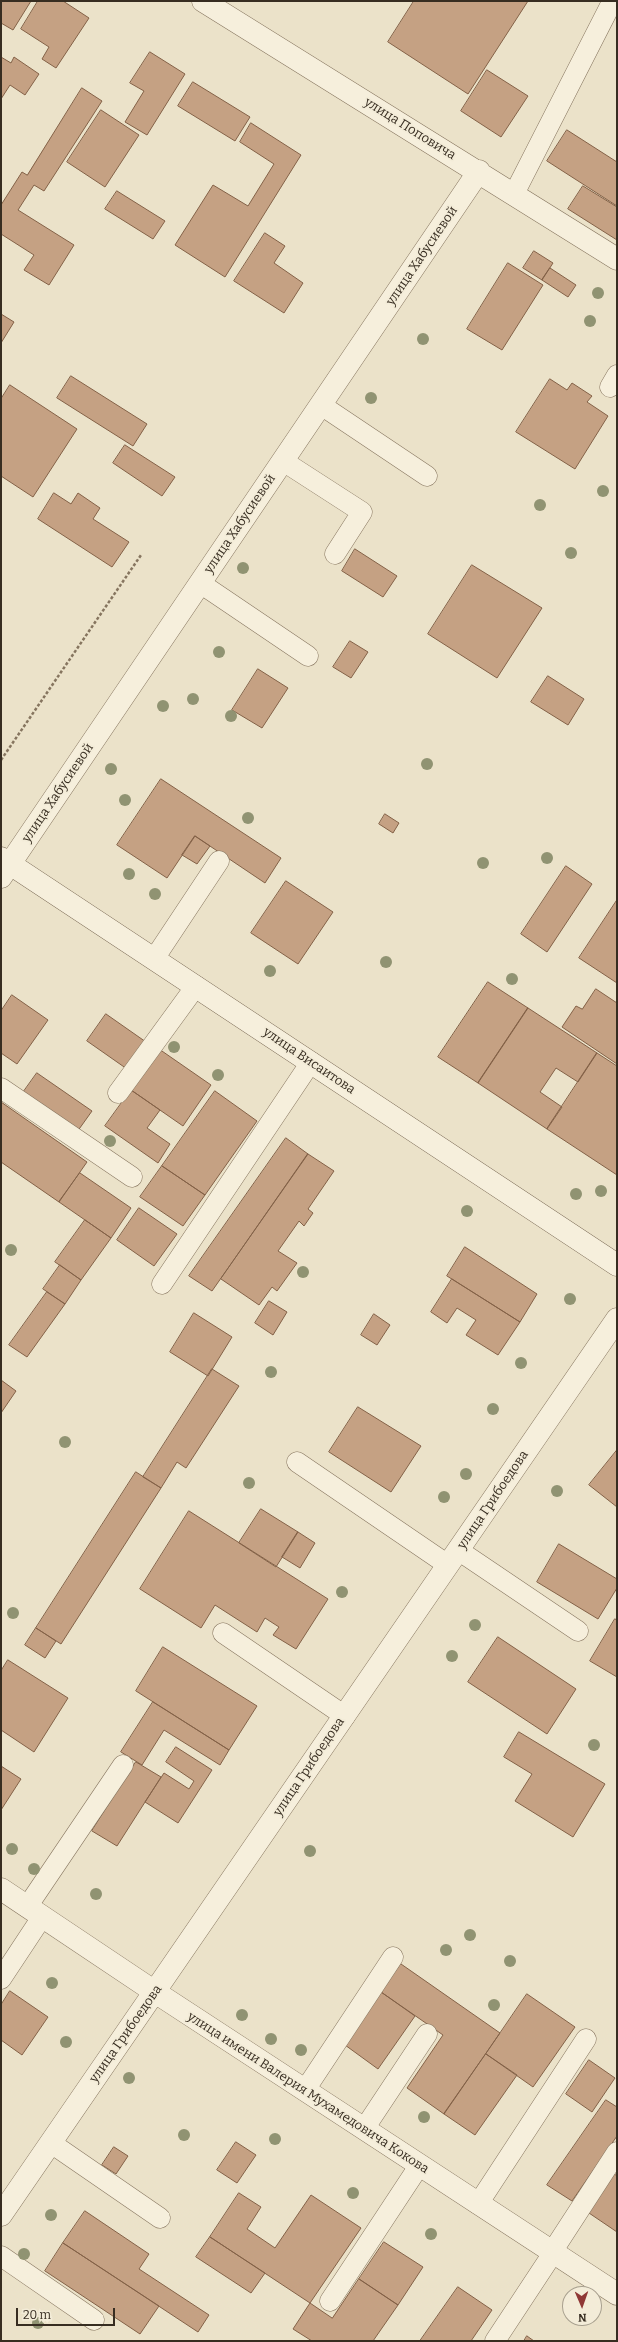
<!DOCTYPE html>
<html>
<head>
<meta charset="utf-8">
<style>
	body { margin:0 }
	#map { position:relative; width:618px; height:2342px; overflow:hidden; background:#ebe2c9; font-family:Bitter,serif }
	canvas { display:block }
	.frame { position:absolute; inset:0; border:2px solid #372d21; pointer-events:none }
	.north { position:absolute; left:562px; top:2286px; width:40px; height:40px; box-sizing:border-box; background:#f3ecd8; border:1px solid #a8a08f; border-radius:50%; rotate:178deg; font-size:11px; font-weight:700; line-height:16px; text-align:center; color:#372d21 }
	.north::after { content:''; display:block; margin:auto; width:14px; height:18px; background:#8f3835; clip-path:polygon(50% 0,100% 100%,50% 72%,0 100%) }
	.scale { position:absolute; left:16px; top:2308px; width:99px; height:18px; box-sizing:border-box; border:2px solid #372d21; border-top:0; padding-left:5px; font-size:12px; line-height:14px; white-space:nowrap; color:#372d21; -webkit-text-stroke:3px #f3ecd8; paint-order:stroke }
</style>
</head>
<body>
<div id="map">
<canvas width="618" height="2342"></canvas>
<div class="frame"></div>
<div class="north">N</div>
<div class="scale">20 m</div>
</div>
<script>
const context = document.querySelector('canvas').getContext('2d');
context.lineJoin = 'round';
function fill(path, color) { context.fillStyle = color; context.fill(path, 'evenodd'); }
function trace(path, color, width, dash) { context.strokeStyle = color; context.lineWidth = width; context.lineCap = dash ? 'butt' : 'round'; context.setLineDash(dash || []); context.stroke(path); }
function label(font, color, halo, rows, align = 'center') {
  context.font = font + ' Bitter,serif'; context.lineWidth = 3.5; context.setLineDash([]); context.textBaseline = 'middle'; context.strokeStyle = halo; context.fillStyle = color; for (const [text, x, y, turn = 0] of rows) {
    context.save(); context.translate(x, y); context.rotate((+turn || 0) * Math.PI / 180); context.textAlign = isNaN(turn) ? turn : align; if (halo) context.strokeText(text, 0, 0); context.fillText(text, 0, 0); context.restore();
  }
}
const building = new Path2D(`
	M1 1H31L13 30 1 23Z
	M38 1H63L89 18 56 68 42 59 49 47 21 29Z
	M414 1H528L468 94 388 42Z
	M150 52 185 74 147 135 125 122 144 91 130 83Z
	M1 57 11 63 14 57 39 74 25 95 10 85 1 99Z
	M487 70 528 96 501 137 461 111Z
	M193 82 250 117 235 141 178 106Z
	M82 88 102 101 44 191 34 185 18 210 74 245 49 285 24 270 34 255 1 234V205L22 172 27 175Z
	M101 110 139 135 105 187 67 162Z
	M251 123 301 155 225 277 175 245 213 185 248 206 274 164 240 142Z
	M567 130 617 162V206L547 161Z
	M583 186 617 207V240L568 209Z
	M117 191 165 221 153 239 105 209Z
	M265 233 285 246 274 263 303 283 284 313 234 281Z
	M534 251 553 263 542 280 523 268Z
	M508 263 543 285 502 350 467 329Z
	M550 268 576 285 568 297 542 280Z
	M1 314 14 322 1 343Z
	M71 376 147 424 133 446 57 398Z
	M550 379 567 390 572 383 592 396 587 402 608 416 575 469 516 432Z
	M10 385 77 429 33 497 1 476V399Z
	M125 445 175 477 162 496 113 463Z
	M54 493 71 504 78 493 100 508 93 519 129 542 112 567 38 519Z
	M355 549 397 576 383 597 342 571Z
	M472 565 542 608 497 678 428 634Z
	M350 641 368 652 351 678 333 667Z
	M258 669 288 688 262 728 232 710Z
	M548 676 584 699 568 725 531 702Z
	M161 779 281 858 265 883 195 836 167 878 117 845Z
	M385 814 399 823 393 833 379 824Z
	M195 836 210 846 197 864 182 855Z
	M566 866 592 884 547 952 521 934Z
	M286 881 333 912 298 964 251 933Z
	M617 900V983L579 958Z
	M488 982 528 1008 478 1083 438 1057Z
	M596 989 617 1003V1064L562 1027 576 1006 582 1009Z
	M12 995 48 1020 17 1064 1 1053V1011Z
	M528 1008 597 1053 578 1082 556 1068 540 1092 562 1107 547 1129 478 1083Z
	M106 1014 146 1042 127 1069 87 1041Z
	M159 1049 211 1085 183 1126 131 1090Z
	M597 1053 617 1066V1175L547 1129Z
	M37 1073 92 1111 77 1132 22 1094Z
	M131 1090 160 1110 147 1128 170 1144 158 1163 105 1126Z
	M215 1091 257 1121 205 1195 162 1166Z
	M1 1102 87 1162 59 1202 1 1162Z
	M286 1138 308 1154 212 1291 189 1276Z
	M308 1154 334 1171 308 1209 313 1213 304 1226 299 1221 278 1251 297 1263 277 1291 272 1287 259 1305 221 1279Z
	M162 1166 205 1195 183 1226 140 1197Z
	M80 1173 131 1208 111 1238 59 1202Z
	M139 1208 177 1234 154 1266 117 1240Z
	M85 1220 111 1238 81 1280 55 1262Z
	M465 1247 537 1294 520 1322 447 1276Z
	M60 1265 81 1280 65 1304 43 1289Z
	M452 1279 520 1322 498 1355 466 1335 476 1320 457 1308 447 1323 431 1312Z
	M47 1292 65 1304 27 1357 9 1345Z
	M269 1301 287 1312 273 1335 255 1323Z
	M194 1313 232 1337 208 1376 170 1352Z
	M374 1314 390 1325 377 1345 361 1335Z
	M212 1369 239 1386 186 1468 177 1462 161 1488 143 1477Z
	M1 1380 16 1391 1 1413Z
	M358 1407 421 1446 391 1492 329 1452Z
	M617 1450V1507L589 1485Z
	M136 1472 161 1488 61 1644 36 1628Z
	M261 1509 298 1532 276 1567 239 1543Z
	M189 1511 328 1599 296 1649 273 1635 279 1627 265 1618 257 1632 215 1605 201 1628 140 1589Z
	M298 1532 315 1543 300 1568 282 1557Z
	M559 1544 617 1579V1588L598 1619 537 1582Z
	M615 1619 617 1620V1677L590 1661Z
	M36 1628 56 1641 45 1658 25 1645Z
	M498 1637 576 1689 547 1734 468 1682Z
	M163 1647 257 1706 229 1750 136 1691Z
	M8 1660 68 1698 34 1752 1 1730V1671Z
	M153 1702 229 1750 220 1765 164 1730 142 1765 121 1752Z
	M519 1732 605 1784 573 1837 515 1801 532 1774 504 1757Z
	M176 1747 212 1770 178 1823 145 1802 164 1773 189 1789 194 1781 166 1762Z
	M136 1762 161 1777 117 1846 92 1831Z
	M1 1766 21 1779 1 1810Z
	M401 1964 500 2033 444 2114 407 2088 443 2035 381 1992Z
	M10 1991 48 2017 22 2055 1 2040V2005Z
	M381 1992 415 2016 378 2069 345 2045Z
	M527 1994 575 2027 533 2087 486 2054Z
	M486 2054 517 2075 475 2135 444 2114Z
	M589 2060 615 2078 592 2112 566 2094Z
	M606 2100 617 2107V2136L572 2201 547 2185Z
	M236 2142 256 2155 237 2183 217 2170Z
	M114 2147 128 2156 116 2174 102 2165Z
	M613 2173 617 2176V2232L586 2211Z
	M239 2193 261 2207 247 2229 275 2248 311 2195 361 2228 310 2303 210 2237Z
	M85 2211 149 2254 139 2269 209 2315 198 2332 63 2243Z
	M210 2237 265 2273 251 2293 196 2257Z
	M384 2242 423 2267 398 2305 359 2279Z
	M63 2243 159 2306 140 2334 45 2271Z
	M359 2279 398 2305 373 2341H312L293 2329 310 2303 332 2318Z
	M458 2287 492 2310 471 2341H420Z
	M527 2336 534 2341H524Z`);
const path = new Path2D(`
	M1 760 141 555`);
const lane = new Path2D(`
	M514 194 611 4
	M610 387 617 375
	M321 405 427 476
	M283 461 362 512 335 554
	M200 583 308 656
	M154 959 219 861
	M1 1088 132 1177
	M118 1093 196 986
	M162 1284 311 1062
	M297 1462 448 1565
	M458 1550 578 1631
	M223 1633 345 1716
	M27 1907 123 1765
	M1 1979 42 1917
	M305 2090 393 1957
	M364 2129 427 2034
	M51 2143 160 2218
	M478 2204 586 2039
	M552 2252 617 2152
	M1 2256 94 2320
	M330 2301 419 2166
	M495 2341 553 2253`);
const street = new Path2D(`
	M203 1 617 259
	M1 877 479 171
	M1 1889 155 1992 617 2294
	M1 2215 617 1319`);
const secondary = new Path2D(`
	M1 858 617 1265`);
const trees = [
	[598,293],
	[590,321],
	[423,339],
	[371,398],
	[603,491],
	[540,505],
	[571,553],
	[243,568],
	[219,652],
	[193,699],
	[163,706],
	[231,716],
	[427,764],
	[111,769],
	[125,800],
	[248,818],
	[547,858],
	[483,863],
	[129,874],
	[155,894],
	[386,962],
	[270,971],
	[512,979],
	[174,1047],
	[218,1075],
	[110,1141],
	[601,1191],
	[576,1194],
	[467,1211],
	[11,1250],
	[303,1272],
	[570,1299],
	[521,1363],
	[271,1372],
	[493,1409],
	[65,1442],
	[466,1474],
	[249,1483],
	[557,1491],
	[444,1497],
	[342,1592],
	[13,1613],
	[475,1625],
	[452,1656],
	[594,1745],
	[12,1849],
	[310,1851],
	[34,1869],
	[96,1894],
	[470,1935],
	[446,1950],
	[510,1961],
	[52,1983],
	[494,2005],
	[242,2015],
	[271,2039],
	[66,2042],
	[301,2050],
	[129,2078],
	[424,2117],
	[184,2135],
	[275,2139],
	[353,2193],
	[51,2215],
	[431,2234],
	[24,2254],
	[38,2323]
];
const streetNames = [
	["улица Поповича",410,129,32],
	["улица Хабусиевой",422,256,-56],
	["улица Хабусиевой",240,524,-56],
	["улица Хабусиевой",58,793,-56],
	["улица Висаитова",309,1061,34],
	["улица Грибоедова",493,1500,-56],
	["улица Грибоедова",309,1767,-56],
	["улица Грибоедова",126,2034,-55],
	["улица имени Валерия Мухамедовича Кокова",308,2093,33]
];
fill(building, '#c5a183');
trace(building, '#836147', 1);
trace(lane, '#86755f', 21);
trace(street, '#86755f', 23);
trace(secondary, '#685642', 23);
trace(path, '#86755f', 2.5, [3, 2]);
trace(lane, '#f6efdc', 20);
trace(street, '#f6efdc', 22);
trace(secondary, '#f6efdc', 22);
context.fillStyle = '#909372';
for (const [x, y] of trees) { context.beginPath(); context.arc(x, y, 6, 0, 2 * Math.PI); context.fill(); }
label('13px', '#372d21', '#f3ecd8', streetNames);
</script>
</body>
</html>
